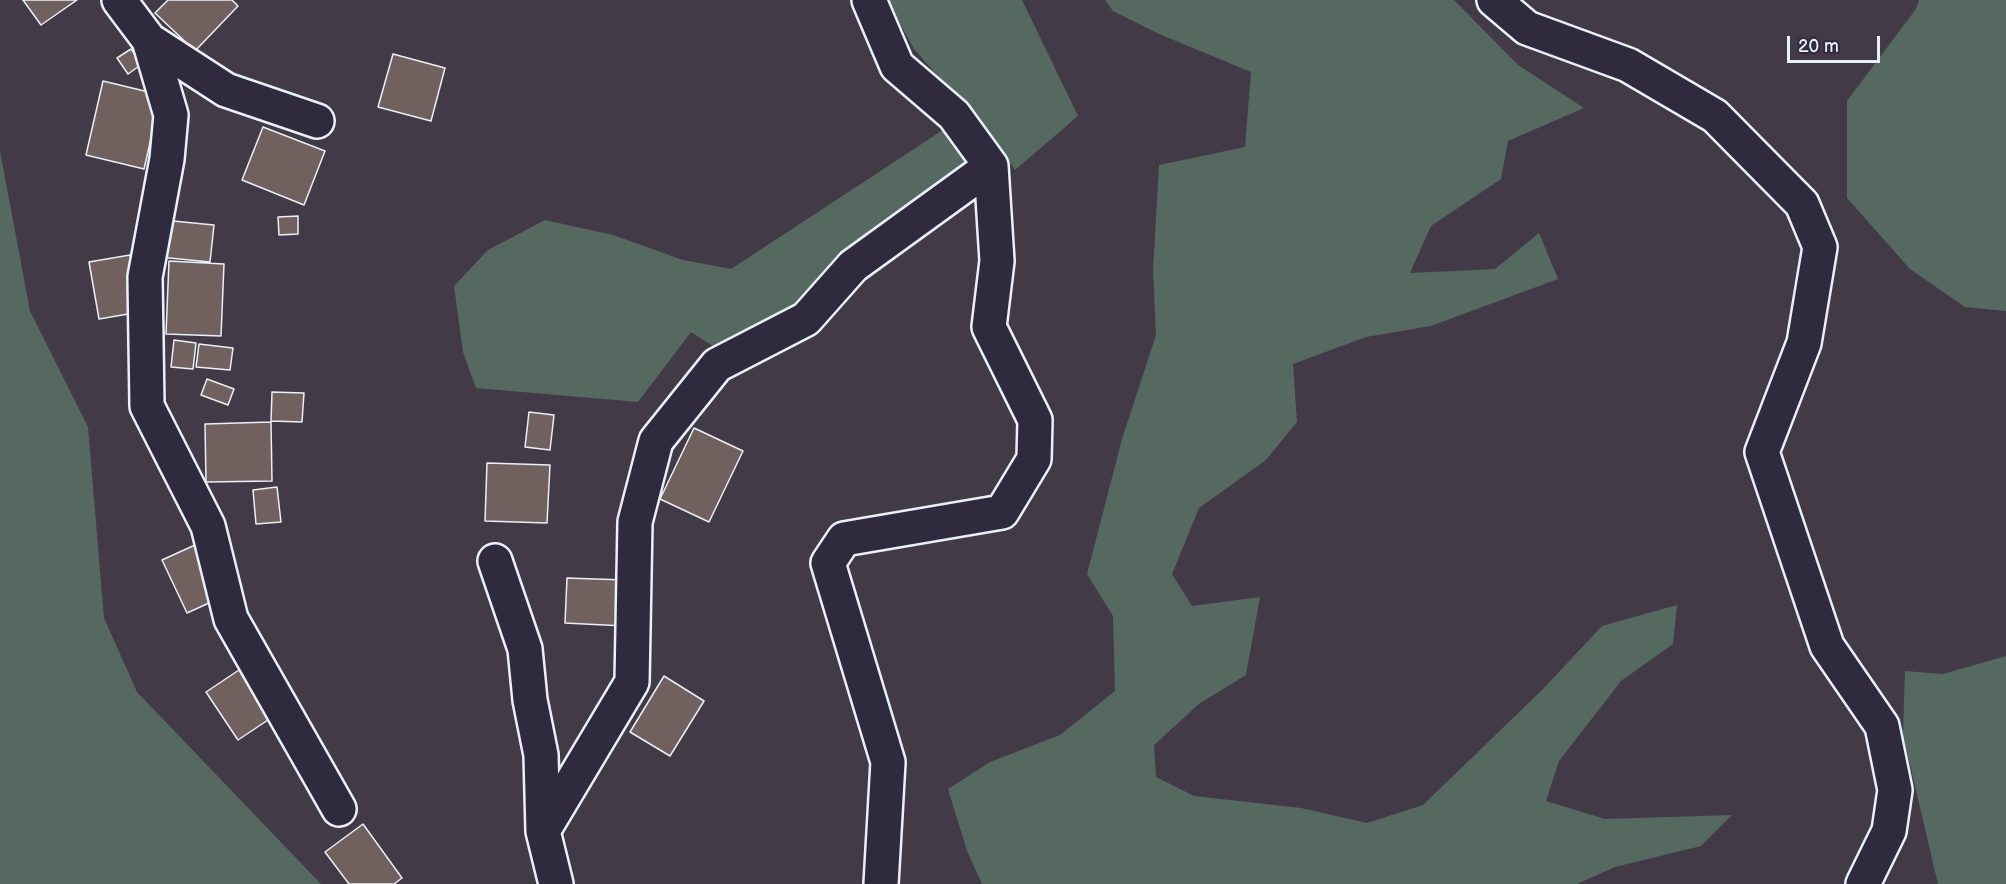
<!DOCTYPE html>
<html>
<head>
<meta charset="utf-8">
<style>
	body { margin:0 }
	#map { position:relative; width:2006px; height:884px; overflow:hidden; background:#433a47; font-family:"Balsamiq Sans",sans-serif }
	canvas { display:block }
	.scale { position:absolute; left:1787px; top:36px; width:93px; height:27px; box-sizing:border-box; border:3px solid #e8f1f8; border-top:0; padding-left:8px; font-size:18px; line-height:21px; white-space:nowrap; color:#e8f1f8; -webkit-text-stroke:4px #2f2a3d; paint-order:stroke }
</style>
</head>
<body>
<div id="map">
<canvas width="2006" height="884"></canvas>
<div class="scale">20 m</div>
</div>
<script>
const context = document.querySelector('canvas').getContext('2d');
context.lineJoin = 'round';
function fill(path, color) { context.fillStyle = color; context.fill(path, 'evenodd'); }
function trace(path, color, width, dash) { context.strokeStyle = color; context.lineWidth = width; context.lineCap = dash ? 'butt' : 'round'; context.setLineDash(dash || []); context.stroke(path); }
const green = new Path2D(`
	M887 0H1022L1078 116 1015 170 996 142 914 49Z
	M1105 0H1454L1518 65 1584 108 1508 141 1501 179 1431 226 1410 273 1495 269 1539 233 1558 279 1431 326 1366 337 1293 364 1297 422 1266 460 1199 508 1172 574 1192 606 1260 597 1246 675 1200 703 1154 745 1156 777 1194 796 1301 808 1367 823 1423 805 1542 690 1602 626 1677 605 1673 644 1621 681 1559 761 1546 801 1605 819 1732 815 1701 846 1615 867 1577 884H982L967 851 948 789 990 762 1060 735 1115 691 1113 616 1087 574 1122 439 1156 335 1153 270 1159 165 1245 147 1251 72 1159 34 1113 11Z
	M1919 0H2006V311L1965 307 1910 269 1847 198V101L1916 9Z
	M943 130 972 156 837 263 799 307 722 352 691 332 638 402 476 388 463 352 454 286 488 250 545 220 613 235 683 260 731 269Z
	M0 151 30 311 88 427 104 618 137 692 321 884H0Z
	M2006 656V884H1938L1903 735 1905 671 1943 674Z`);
const building = new Path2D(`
	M23 0H77L41 25Z
	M168 0H232L238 6 195 51 155 13Z
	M131 49 142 64 128 74 117 58Z
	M393 54 445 68 431 121 378 107Z
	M103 81 161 95 144 169 86 155Z
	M263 127 325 151 304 205 242 180Z
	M298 216V234L279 235 278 217Z
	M163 220 214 225 210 262 159 257Z
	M130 255 140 312 99 319 89 262Z
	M169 261 224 264 221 336 166 334Z
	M174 340 196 343 193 369 171 367Z
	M199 344 233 348 230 370 196 367Z
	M207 379 234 389 228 405 201 395Z
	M272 392 304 393 302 422 271 421Z
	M529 412 554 415 550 450 525 447Z
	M271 422 272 481 206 482 205 424Z
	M694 428 743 451 709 522 660 499Z
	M487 463 550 465 547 523 485 521Z
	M277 487 281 522 256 524 253 490Z
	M195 545 220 598 187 613 162 560Z
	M567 578 625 580 624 626 565 623Z
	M242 668 274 716 238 740 206 692Z
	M664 676 704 701 670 756 630 732Z
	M363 824 402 878 394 884H349L325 852Z`);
const minor = new Path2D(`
	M119 0 149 40 171 115 167 159 145 277 147 406 208 526 231 619 339 809
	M869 0 897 66 954 115 991 166 997 261 989 327 1035 420 1034 459 1002 512 844 539 828 563 888 762 881 884
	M1494 0 1527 28 1628 65 1715 116 1802 204 1820 247 1804 343 1762 452 1827 646 1882 726 1895 790 1889 831 1863 884
	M149 40 226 90 317 121
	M495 561 525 649 530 700 541 755 543 831 556 884
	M543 831 632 682 635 522 656 441 717 365 806 319 853 266 991 166`);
fill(green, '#566961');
fill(building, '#71615e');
trace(building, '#e8f1f8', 1.5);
trace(minor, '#e8f1f8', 38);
trace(minor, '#2f2a3d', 33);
</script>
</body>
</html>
